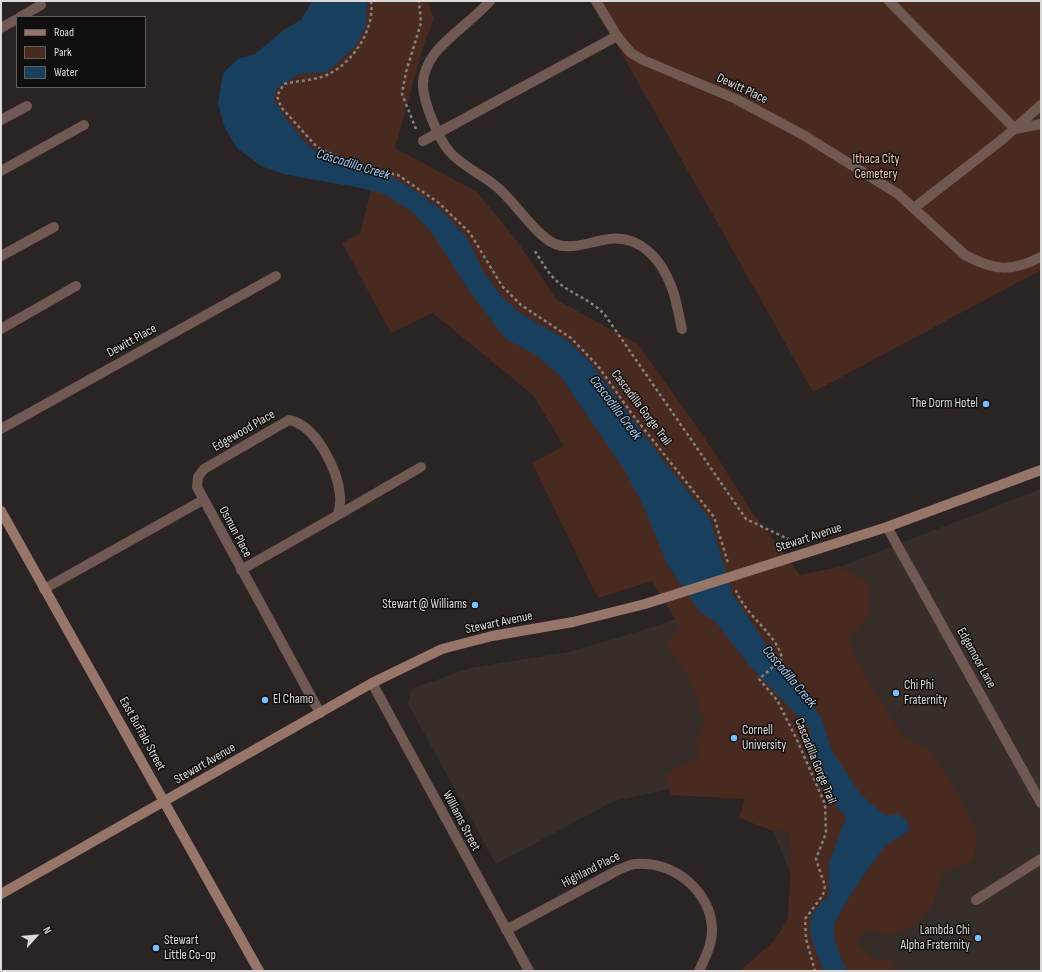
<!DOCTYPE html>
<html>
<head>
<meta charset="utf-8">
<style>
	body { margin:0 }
	#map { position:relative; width:1042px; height:972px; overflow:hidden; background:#2a2524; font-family:"Sofia Sans Condensed",sans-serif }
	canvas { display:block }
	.frame { position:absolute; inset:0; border:2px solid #dcd9d8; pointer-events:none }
	.legend { position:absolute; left:16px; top:16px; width:130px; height:72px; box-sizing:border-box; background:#110f0e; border:1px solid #62605f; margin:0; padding:5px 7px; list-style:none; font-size:12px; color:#dcd9d8 }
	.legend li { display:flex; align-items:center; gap:8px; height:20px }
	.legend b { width:20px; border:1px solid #62605f }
	.north { position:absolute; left:16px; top:916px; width:40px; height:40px; -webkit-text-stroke:3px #110f0e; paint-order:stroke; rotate:63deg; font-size:11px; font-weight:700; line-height:16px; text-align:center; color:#dcd9d8 }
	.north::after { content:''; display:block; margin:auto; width:14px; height:18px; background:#dcd9d8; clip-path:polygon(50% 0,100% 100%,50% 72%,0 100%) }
</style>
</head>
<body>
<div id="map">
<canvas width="1042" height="972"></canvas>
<div class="frame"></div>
<ul class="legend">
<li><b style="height:5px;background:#98756a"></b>Road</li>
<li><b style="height:11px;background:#492a21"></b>Park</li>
<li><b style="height:11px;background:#193f5e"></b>Water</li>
</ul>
<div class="north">N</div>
</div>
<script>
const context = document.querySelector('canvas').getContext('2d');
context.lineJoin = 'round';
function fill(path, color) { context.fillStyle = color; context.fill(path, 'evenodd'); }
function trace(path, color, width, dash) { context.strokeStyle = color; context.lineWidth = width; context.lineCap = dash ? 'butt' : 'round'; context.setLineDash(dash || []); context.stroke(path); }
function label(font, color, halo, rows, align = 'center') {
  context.font = font + ' "Sofia Sans Condensed",sans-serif'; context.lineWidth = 3; context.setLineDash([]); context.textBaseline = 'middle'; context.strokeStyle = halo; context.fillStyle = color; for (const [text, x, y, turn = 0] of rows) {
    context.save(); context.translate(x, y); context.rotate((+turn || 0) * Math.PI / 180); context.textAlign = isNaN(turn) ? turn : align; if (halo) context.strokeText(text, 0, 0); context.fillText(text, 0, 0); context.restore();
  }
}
const built = new Path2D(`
	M1041 489V971H774L798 893 750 772 614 801 496 864 408 704 411 689 470 668 569 652 653 627 800 576 839 567Z`);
const green = new Path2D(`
	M341 1H428L434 19 423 47 395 148 477 192 517 241 557 300 639 345 710 446 752 512 800 575 839 567 868 582 869 615 849 638 856 660 901 734 931 751 957 791 977 832 974 860 942 874 933 904 918 923 892 935 866 930 857 944 870 957 892 962 896 971H740L774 941 788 919 791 857 789 830H771L739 818 745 799 671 795 666 774 700 756 695 742 705 724 691 681 666 644 679 626 652 581 598 598 532 463 564 446 533 395 433 313 391 333 342 243 360 234 372 188 331 183 240 124Z
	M592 1H1041V270L813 392Z`);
const water = new Path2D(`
	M312 1H367L366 27 353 49 327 72 299 74 276 89 274 100 288 122 308 145 328 160 359 171 392 177 414 190 441 210 467 238 483 271 501 296 520 313 568 341 590 362 663 460 710 519 733 595 771 651 821 717 832 751 860 794 886 816 898 814 906 820 910 828C901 839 897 837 888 844 878 852 836 915 834 927 832 938 842 962 847 971H824C818 954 803 928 814 912 818 906 824 900 829 895V863L846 817 827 795 830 790 823 786 809 759 810 729 749 665 715 621 701 613 667 564 645 509 624 469 561 377 536 355 505 338 468 289 433 234 411 211 384 194 361 188 283 174 261 166 237 148 225 128 218 104 223 73 238 59 255 54 285 29 301 20Z`);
const path = new Path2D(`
	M371 1C375 29 354 61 329 74 318 80 296 81 284 84L277 96 281 107 317 147 359 167 398 175 439 203 470 233 502 286 521 305 571 338 598 366 632 414 714 517 728 563
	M416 129 402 94 406 72 421 23 419 1
	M535 251C542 262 549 275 559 283 575 296 590 299 605 315L746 519 788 539
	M736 590C743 613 779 636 782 659L759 679 777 700 797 740 825 804 826 833 816 859 825 886 823 895 805 919 806 939 815 971`);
const lane = new Path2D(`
	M596 1 617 36
	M889 1 1015 129 1041 124
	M1 120 27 106
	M1 171 84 125
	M914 208 1004 138 1041 105
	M1 329 76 286
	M976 900 1041 859`);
const street = new Path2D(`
	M490 1C473 20 451 34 435 53 428 62 422 76 423 87 424 103 438 138 449 151 461 166 482 174 497 187 515 202 535 235 555 244 570 250 588 243 603 240 639 232 662 259 673 291 677 303 679 317 682 329
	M20 17 41 5
	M1 28 17 19
	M423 141 617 36 631 53 643 60 736 99 805 136 898 194 965 255C994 271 1012 272 1041 257
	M1 256 54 227
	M1 429 276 276
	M338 515 421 467
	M887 527 1041 803
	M241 570 338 515C339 509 341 502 340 496 338 470 316 425 289 420L204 469 198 477 197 487 320 713
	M44 589 203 500
	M372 683 529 971
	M506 930 618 870C624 868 630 864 636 864 673 860 712 892 712 930 712 945 705 958 699 971`);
const secondary = new Path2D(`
	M1 511 259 971
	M1 894 372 683 442 649 492 636 573 622 645 604 887 527 1041 470`);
const markers = [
	[986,404,4,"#7bbef8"],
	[475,605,4,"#7bbef8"],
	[896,693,4,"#7bbef8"],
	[265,700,4,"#7bbef8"],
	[734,738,4,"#7bbef8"],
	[978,938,4,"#7bbef8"],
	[156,948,4,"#7bbef8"]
];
const streetNames = [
	["Dewitt Place",742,89,25],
	["Dewitt Place",132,341,-29],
	["Cascadilla Gorge Trail",641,408,53],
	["Edgewood Place",244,431,-30],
	["Osmun Place",235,532,62],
	["Stewart Avenue",809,538,-18],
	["Stewart Avenue",499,623,-12],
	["Edgemoor Lane",976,658,61],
	["East Buffalo Street",142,734,61],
	["Cascadilla Gorge Trail",815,761,68],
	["Stewart Avenue",205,764,-30],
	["Williams Street",461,821,62],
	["Highland Place",591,870,-27]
];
const parkNames = [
	["Ithaca City",876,160],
	["Cemetery",876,175]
];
const poiNames = [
	["The Dorm Hotel",978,404,"right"],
	["Stewart @ Williams",467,605,"right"],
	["Chi Phi",904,686],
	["Fraternity",904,701],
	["El Chamo",273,700],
	["Cornell",742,731],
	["University",742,746],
	["Lambda Chi",970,931,"right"],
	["Alpha Fraternity",970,946,"right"],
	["Stewart",164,941],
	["Little Co-op",164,956]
];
const waterNames = [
	["Cascadilla Creek",353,165,17],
	["Cascadilla Creek",615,408,53],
	["Cascadilla Creek",789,677,50]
];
fill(built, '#372d29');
fill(green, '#492a21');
fill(water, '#193f5e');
trace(path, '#868281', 2.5, [3, 3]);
trace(lane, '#6f5952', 10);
trace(street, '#6f5952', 10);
trace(secondary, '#98756a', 10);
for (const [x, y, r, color] of markers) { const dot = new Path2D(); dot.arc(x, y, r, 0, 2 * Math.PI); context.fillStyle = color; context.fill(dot); trace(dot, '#110f0e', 1.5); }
label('13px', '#dcd9d8', '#110f0e', streetNames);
label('13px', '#f4c4b5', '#110f0e', parkNames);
label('13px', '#dcd9d8', '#110f0e', poiNames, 'left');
label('italic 14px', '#9dcdf8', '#110f0e', waterNames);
</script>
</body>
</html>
